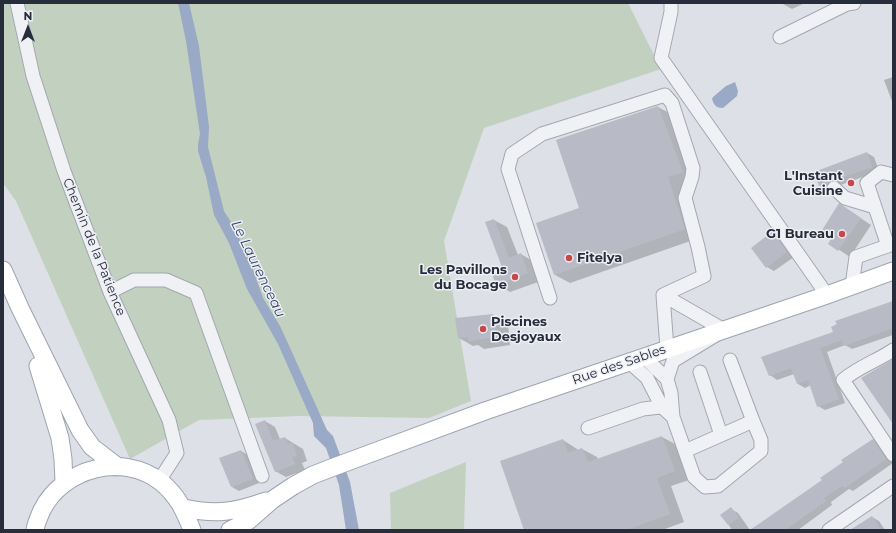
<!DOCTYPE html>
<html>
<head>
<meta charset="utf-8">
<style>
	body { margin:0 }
	#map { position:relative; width:896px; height:533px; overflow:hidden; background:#dde0e6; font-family:Montserrat,sans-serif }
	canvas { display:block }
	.frame { position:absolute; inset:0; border:4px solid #282d3c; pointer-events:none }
	.north { position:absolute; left:8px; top:8px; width:40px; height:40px; -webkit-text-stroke:3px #edeff4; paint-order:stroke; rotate:0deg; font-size:11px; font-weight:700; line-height:16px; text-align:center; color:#282d3c }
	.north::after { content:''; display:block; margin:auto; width:14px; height:18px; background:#282d3c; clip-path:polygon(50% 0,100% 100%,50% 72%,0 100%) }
</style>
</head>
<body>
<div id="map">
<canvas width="896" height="533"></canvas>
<div class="frame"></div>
<div class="north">N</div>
</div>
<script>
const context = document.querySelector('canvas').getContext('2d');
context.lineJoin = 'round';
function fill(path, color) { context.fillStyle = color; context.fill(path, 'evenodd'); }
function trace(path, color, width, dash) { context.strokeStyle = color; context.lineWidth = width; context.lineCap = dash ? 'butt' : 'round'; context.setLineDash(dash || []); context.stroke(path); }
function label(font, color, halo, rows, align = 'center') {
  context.font = font + ' Montserrat,sans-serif'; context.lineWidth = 3; context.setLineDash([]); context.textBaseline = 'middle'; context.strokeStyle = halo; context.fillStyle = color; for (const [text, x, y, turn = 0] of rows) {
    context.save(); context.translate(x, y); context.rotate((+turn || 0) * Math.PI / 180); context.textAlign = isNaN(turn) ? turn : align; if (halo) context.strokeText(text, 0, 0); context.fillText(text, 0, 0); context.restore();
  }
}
const green = new Path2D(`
	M3 3H628L661 69 484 128 444 241 471 401 429 418 299 416 199 420 130 459 16 201 3 183Z
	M466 462 464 530H391L390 493Z`);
const water = new Path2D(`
	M178 3H189L199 46 209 127 208 147 224 211 236 230 252 267 263 298 280 326 291 350 327 430 333 436 350 482 359 530H346L339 485 326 448 314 436 313 423 278 344 247 289 229 243 214 215 206 177 198 151V144L200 134 186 41Z
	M735 82 738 91 737 96 723 108C716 108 714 105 712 99L713 97 726 86Z`);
const shadow = new Path2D(`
	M781 3H805L792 9Z
	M893 77V104L884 80Z
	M658 107 673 115 697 180 682 186 699 238 570 283 555 275 580 208 557 140Z
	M867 153 874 157 879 171 827 190 819 185Z
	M850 211 871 225 850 257 829 243Z
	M494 220 507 227 518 255 521 254 534 262 541 281 510 292 497 284 504 271Z
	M773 233 780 237 794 257 774 271 767 267Z
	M893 302V335L852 349 845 345 827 352 845 403 825 410 818 406 811 385 805 388 798 384 794 374 777 380 770 375 834 333Z
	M493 315 508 324 510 345 484 349 478 345 473 346 459 338 456 319Z
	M265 421 275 427 280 439 285 438 303 449 307 461 302 463 305 470 286 477 275 471Z
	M662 437 677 445 689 480 671 486 684 522 662 530H525L563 440 577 449 578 451 582 449 597 457 598 460Z
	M873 440 880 444 893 463 853 491 849 489 831 502 832 505 798 530H752L823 480Z
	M241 451 248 455 259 483 239 491 232 487Z
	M731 509 738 513 750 530H732L722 515Z
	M872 517 879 521 885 530H860Z`);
const building = new Path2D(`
	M658 106 683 172 668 177 685 229 554 275 536 223 579 208 556 140Z
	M867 152 872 167 819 186 814 172Z
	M839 203 861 218 838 251 828 244 831 239 821 232Z
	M494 219 509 258 521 253 528 273 496 285 492 274 503 270 485 222Z
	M773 231 787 252 766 268 751 248Z
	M893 301V328L844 346 842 340 820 348 839 399 817 407 808 380 797 384 791 368 769 376 761 357 833 332 831 327 837 324 835 321Z
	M493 314 496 337 469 341 468 337 458 338 455 318Z
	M893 359V424L861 378Z
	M265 420 273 441 285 437 288 444 292 442 297 456 292 457 295 464 275 472 255 424Z
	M662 436 675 471 657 478 670 514 626 530H524L500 461 563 439 568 453 582 448 588 462Z
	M873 439 886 459 845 488 842 486 824 498 826 501 785 530H750L822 480 820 478 843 462 841 460Z
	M241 450 253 479 231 487 219 458Z
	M731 507 739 518 728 525 720 515Z
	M872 516 881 530H850Z`);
const minor = new Path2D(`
	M17 3 33 76 64 171 110 292 169 420 177 453 159 481
	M671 3V12L661 58 827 295
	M780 37 847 4 854 3
	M834 188 845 198 875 207
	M888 246 867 183 881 172 893 175
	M852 286 856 257 893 244
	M110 292 134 280H166L196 293 262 476
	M663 295 724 330 673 361 667 379
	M663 295 667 349
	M550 298 508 169 512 154 542 134 665 95 672 103 693 168 692 177 685 198 698 247 704 276 663 295
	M893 350C877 361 858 367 843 380L893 455
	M629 362 647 378 662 407 673 417 671 393 667 379 644 357
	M700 372 721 435
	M673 417 694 477 705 487 718 486 761 451V440L753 421 730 360
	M588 428 643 409 669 406
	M685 451 753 421
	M829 530 893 486`);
const major = new Path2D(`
	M3 270 20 308 80 430 92 447 118 467
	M38 366 60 438 63 459 64 483
	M184 508C216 515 235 512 266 501
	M35 530C36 523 39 517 42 510 63 468 123 452 161 482 178 496 184 510 192 530
	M230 530 248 521 272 500 293 486 313 475 331 468 485 411 827 295 893 271`);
const markers = [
	[851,183,4,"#c6484a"],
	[842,234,4,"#c6484a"],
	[569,258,4,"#c6484a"],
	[515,277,4,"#c6484a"],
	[483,329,4,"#c6484a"]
];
const poiNames = [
	["L'Instant",843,176],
	["Cuisine",843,191],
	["G1 Bureau",834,234],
	["Fitelya",577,258,"left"],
	["Les Pavillons",507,270],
	["du Bocage",507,285],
	["Piscines",491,322,"left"],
	["Desjoyaux",491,337,"left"]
];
const streetNames = [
	["Chemin de la Patience",94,247,68],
	["Rue des Sables",619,365,-19]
];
const waterNames = [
	["Le Laurenceau",258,269,64]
];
fill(green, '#c1d0bf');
fill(water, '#9aa9c5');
fill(shadow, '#0003');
fill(building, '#b8bbc6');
trace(minor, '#a3a7b0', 15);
trace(major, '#9da3b1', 19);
trace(minor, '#f0f1f5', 13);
trace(major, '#fff', 17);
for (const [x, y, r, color] of markers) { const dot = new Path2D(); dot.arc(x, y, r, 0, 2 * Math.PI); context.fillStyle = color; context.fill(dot); trace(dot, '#edeff4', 1.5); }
label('bold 13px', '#282d3c', '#edeff4', poiNames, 'right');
label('13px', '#282d3c', '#edeff4', streetNames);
label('italic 14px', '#34466e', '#edeff4', waterNames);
</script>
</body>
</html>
